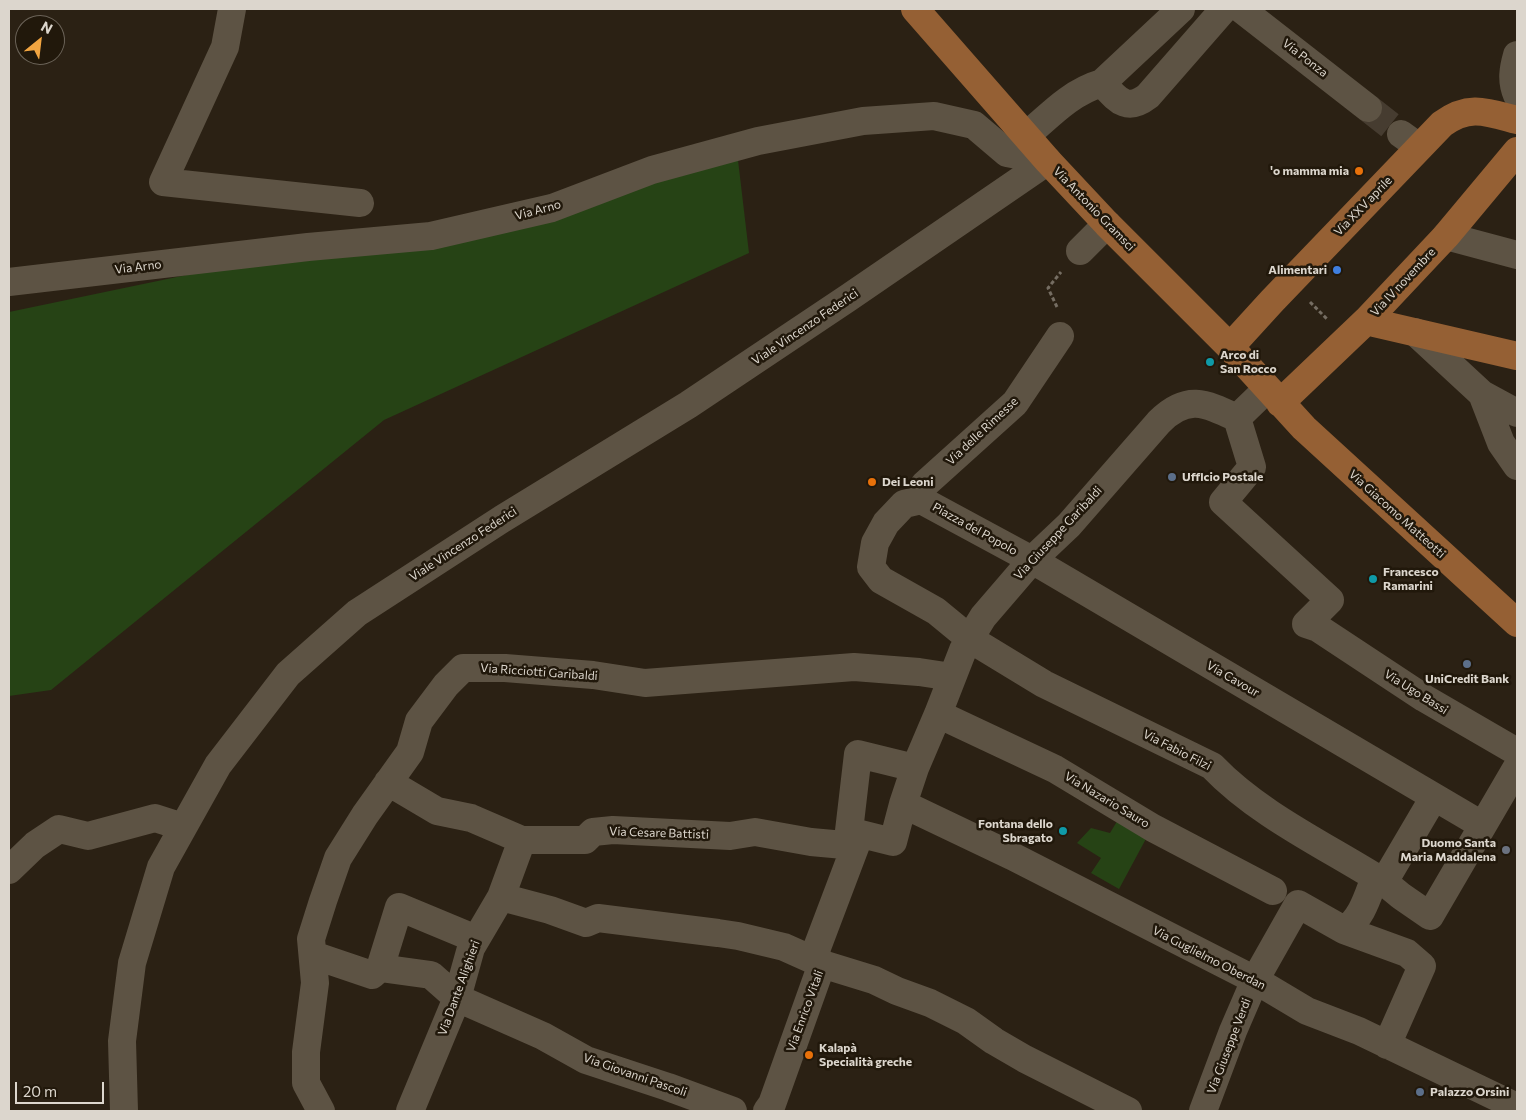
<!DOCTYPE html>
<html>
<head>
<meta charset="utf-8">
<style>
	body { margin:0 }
	#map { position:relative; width:1526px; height:1120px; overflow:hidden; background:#2b2114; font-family:Commissioner,sans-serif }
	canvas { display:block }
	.frame { position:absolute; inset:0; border:10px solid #dcd6cd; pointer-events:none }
	.north { position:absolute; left:15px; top:15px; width:50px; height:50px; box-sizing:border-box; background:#21180b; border:1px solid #6c6459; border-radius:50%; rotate:29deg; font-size:14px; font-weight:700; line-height:20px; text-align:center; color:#dcd6cd }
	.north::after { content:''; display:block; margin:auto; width:18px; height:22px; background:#f2a541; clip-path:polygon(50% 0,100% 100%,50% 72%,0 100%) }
	.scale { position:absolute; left:15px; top:1082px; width:89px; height:22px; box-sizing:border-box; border:2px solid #dcd6cd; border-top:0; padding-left:6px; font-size:15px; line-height:18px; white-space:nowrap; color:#dcd6cd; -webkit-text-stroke:4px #21180b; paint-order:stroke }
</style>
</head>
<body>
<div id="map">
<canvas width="1526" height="1120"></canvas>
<div class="frame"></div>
<div class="north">N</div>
<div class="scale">20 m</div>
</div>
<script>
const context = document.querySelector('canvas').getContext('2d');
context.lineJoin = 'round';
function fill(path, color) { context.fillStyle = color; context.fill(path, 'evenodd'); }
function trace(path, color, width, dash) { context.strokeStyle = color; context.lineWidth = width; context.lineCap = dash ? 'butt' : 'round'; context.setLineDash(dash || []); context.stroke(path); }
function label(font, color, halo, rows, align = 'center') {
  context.font = font + ' Commissioner,sans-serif'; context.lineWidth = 5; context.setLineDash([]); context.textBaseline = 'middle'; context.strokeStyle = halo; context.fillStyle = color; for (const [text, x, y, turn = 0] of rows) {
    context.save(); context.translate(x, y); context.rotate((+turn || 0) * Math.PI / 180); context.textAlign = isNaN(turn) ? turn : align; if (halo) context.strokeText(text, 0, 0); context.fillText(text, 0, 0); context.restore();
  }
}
const green = new Path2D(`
	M738 160 749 253 384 420 51 690 9 696V312Z
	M1119 818 1148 835 1119 889 1091 873 1101 858 1077 843 1091 828 1110 833Z`);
const minorTunnel = new Path2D(`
	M1368 108 1401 134`);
const path = new Path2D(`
	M1310 302 1327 319
	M1057 307 1048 288 1061 272`);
const minor = new Path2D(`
	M232 9 225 47 163 182 360 203
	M1241 9 1368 108
	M1517 55C1513 69 1511 81 1517 95
	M1102 83C1117 99 1126 113 1148 96L1224 9
	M1401 134 1419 147
	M1026 136C1050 115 1071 92 1102 83L1181 9
	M1446 236 1517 255
	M1080 251 1107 224
	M9 282 308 247 431 236 552 208 652 170 758 141 863 121 934 116 974 125 1007 153 1048 161
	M1415 332 1482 394 1517 413
	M1482 394 1501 443 1517 466
	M1237 418 1252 467 1223 502 1330 600 1306 624 1318 628 1424 698 1517 752
	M921 500 924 485 1015 403 1060 336
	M938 714 1055 769 1153 828 1273 891
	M915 768 858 754 849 831 893 842 903 804 915 768 938 714 963 650 983 617 1032 560 1069 525 1159 422C1187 394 1205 403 1237 418L1267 389
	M388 782 437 811 471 818 522 840H585L593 832 613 830 730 836 755 832 811 842 855 846
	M1434 797 1384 882 1401 896 1430 916 1517 767
	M903 804 1012 856 1255 980 1307 1011 1359 1031 1517 1107
	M9 870 35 845 59 829 88 836 155 818 183 827
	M501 897 550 910 586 923 598 918 718 933 738 936 784 947 822 964 874 980 897 991 930 1003 966 1021 994 1041 1025 1059 1128 1111
	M1344 930 1407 953 1422 966 1387 1045
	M476 939 399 907 380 968 431 975 457 998 543 1036 586 1060 668 1087 733 1111
	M313 955 372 975 380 968
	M124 1111 122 1041 132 963 161 867 218 765 288 674 357 613 502 519 688 405 848 298 1048 161
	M321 1111 306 1083V1052L315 983 311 939 323 901 338 858 365 815 410 752 419 721 446 685 463 668H505L593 675 645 683 854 667 919 672 952 677
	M410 1111 457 998 471 948 501 897 522 840
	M767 1111 772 1104 822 964 815 953 860 834
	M1203 1111 1233 1031 1255 980 1298 904 1344 930C1362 919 1368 895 1375 877 1320 843 1257 813 1212 766L1044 684 970 639 936 611 881 580 871 567 875 543 886 523 904 504 921 500 1032 560 1482 825`);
const major = new Path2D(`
	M915 9 1048 161 1107 224 1230 347 1304 428 1517 623
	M1366 321 1517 356
	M1230 347 1272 301 1442 124C1469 104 1487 112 1517 120
	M1280 403 1366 321 1446 236 1517 151`);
const markers = [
	[1359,171,5,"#e8710a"],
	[1337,270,5,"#3f7fe0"],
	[1210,362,5,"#0f9aa8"],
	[1172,477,5,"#5c6f8a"],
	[872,482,5,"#e8710a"],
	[1373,579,5,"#0f9aa8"],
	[1467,664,5,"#5c6f8a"],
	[1063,831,5,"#0f9aa8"],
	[1506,850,5,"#6b7280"],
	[809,1055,5,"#e8710a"],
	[1420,1092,5,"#5c6f8a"]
];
const streetNames = [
	["Via Ponza",1305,58,38],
	["Via XXV aprile",1363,206,-46],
	["Via Antonio Gramsci",1094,209,46],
	["Via Arno",538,210,-15],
	["Via Arno",138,267,-7],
	["Via IV novembre",1403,282,-47],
	["Viale Vincenzo Federici",805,327,-34],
	["Via delle Rimesse",982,431,-43],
	["Via Giacomo Matteotti",1397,514,42],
	["Piazza del Popolo",975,529,29],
	["Via Giuseppe Garibaldi",1058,533,-47],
	["Viale Vincenzo Federici",463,544,-33],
	["Via Ricciotti Garibaldi",539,672,4],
	["Via Cavour",1233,679,30],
	["Via Ugo Bassi",1416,692,32],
	["Via Fabio Filzi",1177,750,27],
	["Via Nazario Sauro",1107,800,31],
	["Via Cesare Battisti",659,833,2],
	["Via Guglielmo Oberdan",1209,958,27],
	["Via Dante Alighieri",459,988,-70],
	["Via Enrico Vitali",805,1011,-70],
	["Via Giuseppe Verdi",1229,1046,-69],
	["Via Giovanni Pascoli",635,1075,19]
];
const poiNames = [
	["'o mamma mia",1349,171,"right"],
	["Alimentari",1327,270,"right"],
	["Arco di",1220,355],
	["San Rocco",1220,369],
	["Ufficio Postale",1182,477],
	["Dei Leoni",882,482],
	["Francesco",1383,572],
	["Ramarini",1383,586],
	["UniCredit Bank",1467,679,"center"],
	["Fontana dello",1053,824,"right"],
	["Sbragato",1053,838,"right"],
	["Duomo Santa",1496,843,"right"],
	["Maria Maddalena",1496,857,"right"],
	["Kalapà",819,1048],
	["Specialità greche",819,1062],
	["Palazzo Orsini",1430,1092]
];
fill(green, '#264315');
trace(minorTunnel, '#463c30', 28, [28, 14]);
trace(path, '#756d62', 3, [4, 2.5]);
trace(minor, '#5d5344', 28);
trace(major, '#956034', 28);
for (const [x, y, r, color] of markers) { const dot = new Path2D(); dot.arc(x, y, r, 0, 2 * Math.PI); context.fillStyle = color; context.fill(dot); trace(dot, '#21180b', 2); }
label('12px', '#dcd6cd', '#21180b', streetNames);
label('bold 12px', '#dcd6cd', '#21180b', poiNames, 'left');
</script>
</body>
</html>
